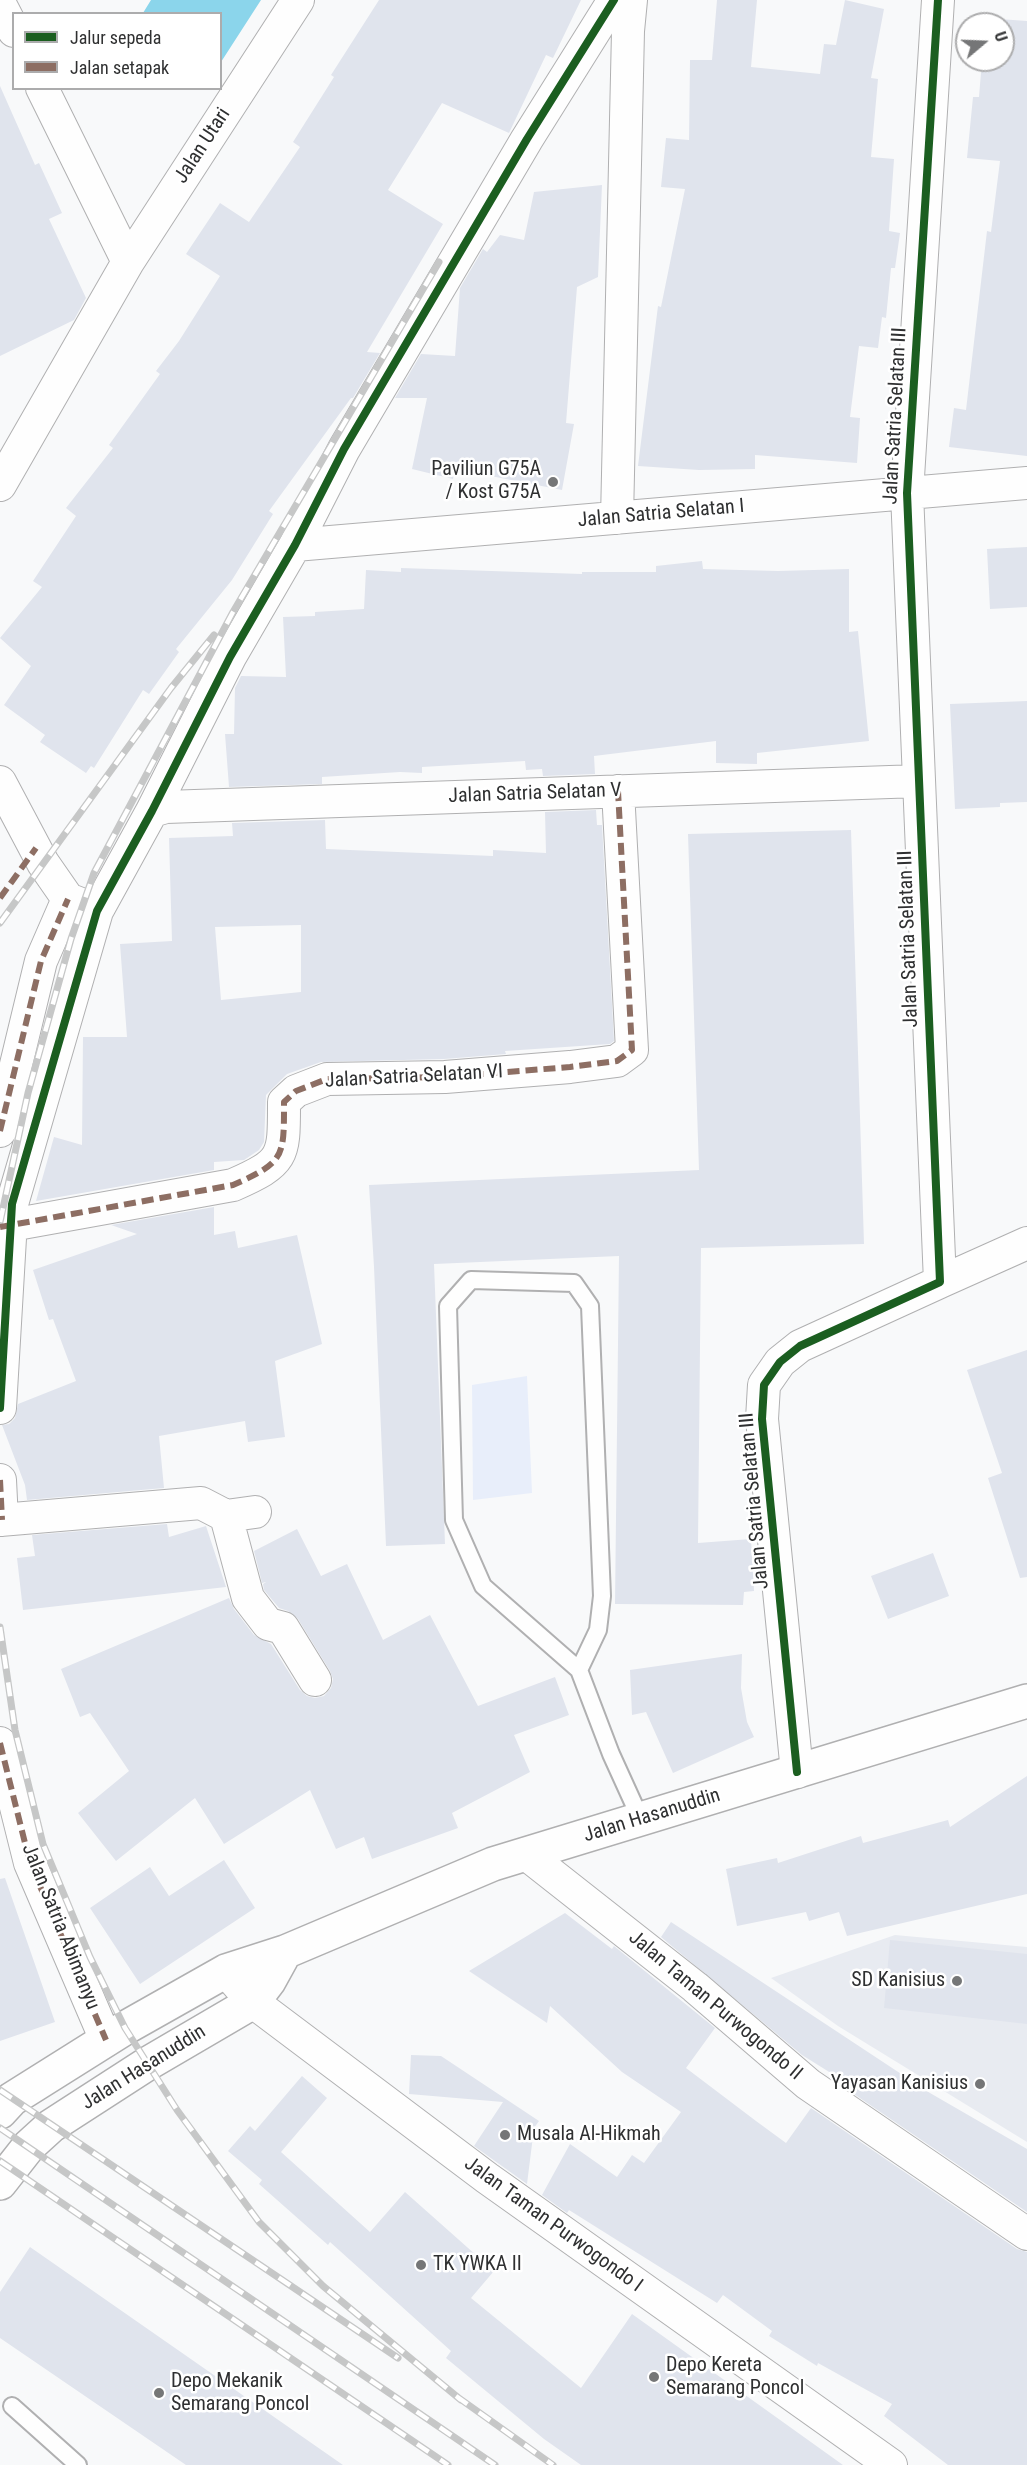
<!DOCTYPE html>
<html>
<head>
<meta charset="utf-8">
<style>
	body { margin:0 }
	#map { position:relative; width:1027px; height:2465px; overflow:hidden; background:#f8f9fa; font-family:"Roboto Condensed",sans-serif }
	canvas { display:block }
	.legend { position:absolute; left:12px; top:12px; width:210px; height:78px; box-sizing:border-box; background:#fff; border:2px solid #acacad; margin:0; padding:8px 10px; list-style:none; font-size:18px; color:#2f3031 }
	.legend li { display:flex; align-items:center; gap:12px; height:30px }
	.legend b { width:30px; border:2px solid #acacad }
	.north { position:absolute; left:955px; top:12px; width:60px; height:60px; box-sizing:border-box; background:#fff; border:2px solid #acacad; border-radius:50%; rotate:71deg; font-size:16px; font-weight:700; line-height:24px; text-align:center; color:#2f3031 }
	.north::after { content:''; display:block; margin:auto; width:21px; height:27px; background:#757677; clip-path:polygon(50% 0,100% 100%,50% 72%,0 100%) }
</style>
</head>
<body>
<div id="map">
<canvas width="1027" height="2465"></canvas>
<ul class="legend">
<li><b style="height:8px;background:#1b5e20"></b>Jalur sepeda</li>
<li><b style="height:8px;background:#8d6e63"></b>Jalan setapak</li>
</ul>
<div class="north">U</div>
</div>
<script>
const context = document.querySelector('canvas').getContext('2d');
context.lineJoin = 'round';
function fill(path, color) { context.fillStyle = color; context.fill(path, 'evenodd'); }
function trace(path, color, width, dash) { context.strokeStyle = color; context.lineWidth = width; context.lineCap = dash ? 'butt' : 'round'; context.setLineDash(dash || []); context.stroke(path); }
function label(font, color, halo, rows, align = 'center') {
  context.font = font + ' "Roboto Condensed",sans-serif'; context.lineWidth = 5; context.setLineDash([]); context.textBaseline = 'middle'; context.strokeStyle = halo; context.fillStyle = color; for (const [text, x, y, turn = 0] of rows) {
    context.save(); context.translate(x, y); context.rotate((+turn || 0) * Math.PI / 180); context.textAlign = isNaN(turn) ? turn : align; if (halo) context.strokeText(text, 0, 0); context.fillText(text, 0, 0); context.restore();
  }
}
const built = new Path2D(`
	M895 1935 1027 1947V2142L838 2026 771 1978Z`);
const green = new Path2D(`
	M527 1376 532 1493 473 1500 472 1385Z`);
const water = new Path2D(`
	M151 0H261L221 62 220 14 143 13Z`);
const building = new Path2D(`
	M379 0H581L553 58 546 55 509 133 442 103 388 190 443 224 367 352 380 353 353 398H351L269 511 273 514 232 580 176 649 179 652 149 694 143 690 94 768 91 766 86 773 40 742 45 735 4 705 31 666 0 638 42 587 33 581 76 516 66 508 113 448 109 445 160 374 156 371 179 341 220 276 186 254 220 203 249 222 300 147 293 142 334 77 331 75Z
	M717 0H757L751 67 820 74 824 44 836 45 845 0 884 9 871 78 878 79 871 157 894 159 889 231 900 233 895 268H891L886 318 882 317 878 348 859 346 850 417 860 418 857 463 755 455V469L699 470 638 466 658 306 661 307 685 189 661 187 666 138 689 140 690 60H712Z
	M985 18 1027 21V456L949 447 954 408 966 410 987 231 991 232 1000 161 967 158 973 97H979L982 60H1003V24H984Z
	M0 86 35 165 39 163 62 213 49 219 86 298 74 320 0 356Z
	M602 185 598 277 577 287 566 423 574 424 562 490 455 469 453 479 412 469 427 398H395L421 354 455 356 460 288 483 249 487 252 500 235 524 240 534 192Z
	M1027 547V607L990 609 987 549Z
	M702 561 703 569 778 571 849 569V632L858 631 869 741 757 753V764L716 763V741L594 756 595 774 543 776 542 769 526 770 525 761 422 767V773L400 772 322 777V784L229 787 225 734H234L235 688 241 676 286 677 283 617 315 616V612L364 609 366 570 401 572V568L582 574V572H656V566Z
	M1027 701V802L1000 803V807L955 809 950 704Z
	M596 810 597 825H602L614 1041 610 1044 505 1051 506 1054 444 1059 321 1062 287 1074 266 1095 264 1142 259 1150 244 1160 214 1162V1170L36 1201 54 1137 82 1145 83 1037H127L120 944 172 941 169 838 233 836 232 823 325 820 326 849 493 856V850L546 853 545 812ZM301 925V992L221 1000 215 927Z
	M851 830 864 1244 701 1248 698 1543 751 1539 754 1591 744 1592 743 1605 615 1604 619 1256 434 1264 445 1544 386 1546 374 1267 369 1185 699 1170 688 834Z
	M214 1207V1235L235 1231 238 1248 297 1235 322 1344 275 1361 285 1437 248 1442 245 1421 159 1436 164 1488 27 1500 25 1485 2 1425 9 1424 15 1418 18 1404 76 1381 53 1319 49 1320 33 1270 137 1234 111 1225Z
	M1027 1350V1577L1020 1578 988 1478 1002 1473 967 1370Z
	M167 1524 169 1537 206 1526 226 1587 23 1610 17 1558 35 1556 32 1535Z
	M297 1529 321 1576 347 1564 383 1640 430 1615 478 1706 555 1677 569 1715 514 1735 530 1772 452 1813 458 1828 372 1859 364 1837 336 1849 310 1790 224 1844 195 1798 116 1861 78 1813 129 1771 90 1713 80 1717 61 1669 229 1598 234 1609 254 1635 271 1644 300 1690 307 1696 315 1698 324 1696 331 1688 333 1679 330 1671 298 1619 288 1611 279 1608 264 1590 263 1584 266 1582 262 1583 254 1551Z
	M933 1553 949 1596 888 1619 871 1576Z
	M742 1654 741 1688 747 1722 754 1737 673 1773 646 1712 632 1715 630 1670Z
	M1027 1776V1894L847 1936 839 1912 809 1921 806 1912 737 1926 726 1869 777 1858 778 1863 861 1836 863 1843 948 1820 950 1827Z
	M224 1860 255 1908 140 1984 90 1908 150 1867 169 1896Z
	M5 1878 55 2022 0 2041V1879Z
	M565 1913 612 1949 614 1946 715 2028 686 2068 756 2121 786 2143 811 2108 1017 2249 1027 2252V2465H948L884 2416 892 2404 818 2363 817 2366 769 2336 772 2331 723 2295 717 2303 569 2210 567 2213 542 2195 570 2144 617 2177 632 2155 644 2163 681 2112 622 2072 550 2006 547 2023 469 1971Z
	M671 1922 930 2093 1027 2149V2212L832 2079 834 2075 802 2055 661 1937Z
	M890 1940 1027 1954V2024L884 2008Z
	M411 2055 441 2056 539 2121 534 2128 527 2184 474 2146 503 2102 409 2094Z
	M302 2076 327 2098 281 2152 370 2232 405 2192 494 2271 471 2298 581 2388 632 2314 843 2465H581L544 2439 446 2358 451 2351 330 2242 328 2245 259 2184 262 2180 228 2151 250 2126 255 2131Z
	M30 2247 343 2465H186L0 2338V2292Z`);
const service = new Path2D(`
	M579 1670 598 1630 602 1596 590 1306 574 1283 471 1280 448 1306 454 1520 483 1586 579 1670 611 1754 641 1820
	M12 2406 78 2465`);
const minor = new Path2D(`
	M0 4 14 31
	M42 88 128 262
	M0 485 128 262 298 0
	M617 518 628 31 631 0
	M295 545 1027 483
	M0 782 43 863 68 899 86 906
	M152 811 166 807 919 781
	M0 1131 41 961 68 899
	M0 1227 233 1185C285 1162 284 1157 284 1102L296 1091 327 1079 445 1077 570 1067 617 1061 632 1050 618 791
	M940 1282 1027 1243
	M0 1408 12 1204 97 911 152 811 230 657 295 545 344 449 527 139 614 0
	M0 1480 2 1520
	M226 1516 248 1598 268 1624 283 1628 315 1680
	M0 1520 201 1503 226 1516 255 1512
	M0 1743 30 1863 106 2040
	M797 1772 762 1419 764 1385 780 1362 800 1346 940 1282 907 493 938 0
	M526 1854 695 1987 808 2084 1027 2234
	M226 1971 253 2002 487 2178 891 2465`);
const tertiary = new Path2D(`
	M0 2112 12 2099 125 2028 226 1971 285 1952 493 1864 1027 1701
	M0 2183 29 2146 51 2126 147 2064 253 2002 269 1981 285 1952`);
const rail = new Path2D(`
	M0 923 171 688 214 635
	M0 1222 28 1093 71 939 94 873 233 612 439 262
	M0 1627 15 1730 43 1844 90 1957 125 2028 177 2110 259 2222 323 2286 461 2400
	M0 2090 398 2358
	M0 2128 495 2465
	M0 2161 448 2465
	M456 2396 553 2465`);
const quiet = new Path2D(`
	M0 898 36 848
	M0 1131 41 961 68 899
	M0 1227 233 1185C285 1162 284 1157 284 1102L296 1091 327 1079 445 1077 570 1067 617 1061 632 1050 618 791
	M0 1480 2 1520
	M0 1743 30 1863 106 2040`);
const cycleway = new Path2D(`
	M0 1408 12 1204 97 911 152 811 230 657 295 545 344 449 527 139 614 0
	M797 1772 762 1419 764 1385 780 1362 800 1346 940 1282 907 493 938 0`);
const markers = [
	[553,482,6,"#757677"],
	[957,1981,6,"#757677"],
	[980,2084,6,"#757677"],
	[505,2135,6,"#757677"],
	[421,2265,6,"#757677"],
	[654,2377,6,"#757677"],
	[159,2393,6,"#757677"]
];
const streetNames = [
	["Jalan Utari",203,146,-57],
	["Jalan Satria Selatan III",896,416,-87],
	["Jalan Satria Selatan I",661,514,-5],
	["Jalan Satria Selatan V",535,794,-2],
	["Jalan Satria Selatan III",909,939,-92],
	["Jalan Satria Selatan VI",414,1077,-3],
	["Jalan Satria Selatan III",755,1501,-95],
	["Jalan Hasanuddin",652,1816,-17],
	["Jalan Satria Abimanyu",60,1927,68],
	["Jalan Taman Purwogondo II",715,2006,40],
	["Jalan Hasanuddin",144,2068,-32],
	["Jalan Taman Purwogondo I",553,2225,36]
];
const poiNames = [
	["Paviliun G75A",541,470,"right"],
	["/ Kost G75A",541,493,"right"],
	["SD Kanisius",945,1981,"right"],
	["Yayasan Kanisius",968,2084,"right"],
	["Musala Al-Hikmah",517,2135],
	["TK YWKA II",433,2265],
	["Depo Kereta",666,2366],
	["Semarang Poncol",666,2389],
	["Depo Mekanik",171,2382],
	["Semarang Poncol",171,2405]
];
fill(built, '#e8ebf1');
fill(green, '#e8eefa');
fill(water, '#8bd5eb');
fill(building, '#e0e4ed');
trace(service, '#b0b0b1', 20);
trace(minor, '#b0b0b1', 34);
trace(tertiary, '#b0b0b1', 36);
trace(service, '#fefefe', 16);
trace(minor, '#fefefe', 32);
trace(tertiary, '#fefefe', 33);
trace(rail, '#c6c7c7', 7);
trace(rail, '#fff', 4.5, [14]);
trace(quiet, '#8d6e63', 6, [12, 6]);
trace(cycleway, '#1b5e20', 8);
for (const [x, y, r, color] of markers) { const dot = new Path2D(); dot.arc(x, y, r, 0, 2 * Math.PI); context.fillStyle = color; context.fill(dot); trace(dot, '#fff', 2); }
label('20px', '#2f3031', '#fff', streetNames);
label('20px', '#2f3031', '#fff', poiNames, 'left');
</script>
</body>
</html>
